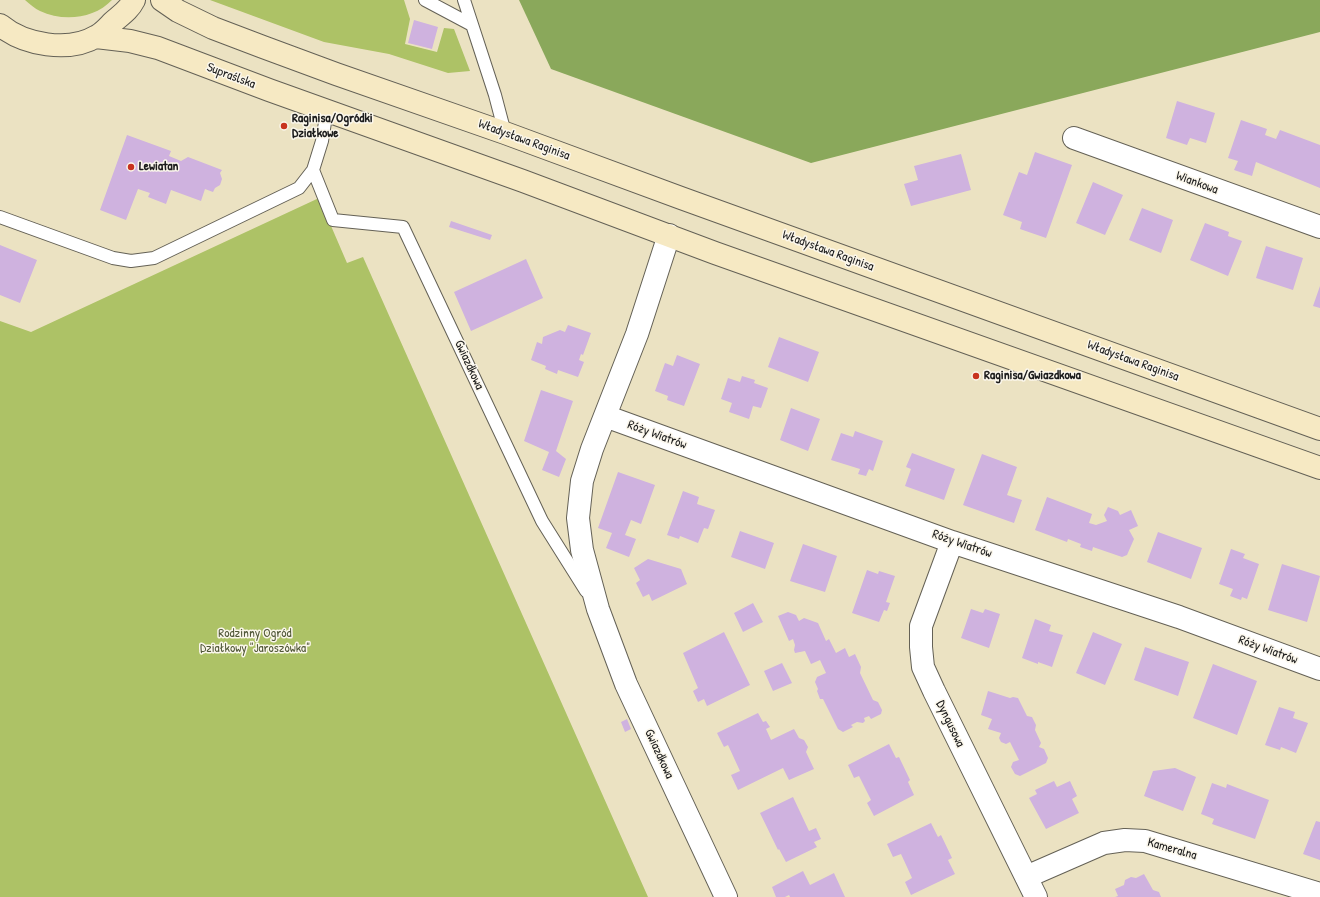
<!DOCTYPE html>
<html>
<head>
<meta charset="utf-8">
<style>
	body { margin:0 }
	canvas { display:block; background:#ebe2c2 }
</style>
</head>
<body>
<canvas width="1320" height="897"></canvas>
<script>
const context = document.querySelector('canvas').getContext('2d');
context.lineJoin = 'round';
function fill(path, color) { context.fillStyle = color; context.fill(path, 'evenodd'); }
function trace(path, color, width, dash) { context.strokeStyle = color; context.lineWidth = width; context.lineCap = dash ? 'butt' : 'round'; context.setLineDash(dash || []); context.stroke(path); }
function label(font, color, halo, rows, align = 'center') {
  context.font = font + ' "Patrick Hand",sans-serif'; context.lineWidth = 3; context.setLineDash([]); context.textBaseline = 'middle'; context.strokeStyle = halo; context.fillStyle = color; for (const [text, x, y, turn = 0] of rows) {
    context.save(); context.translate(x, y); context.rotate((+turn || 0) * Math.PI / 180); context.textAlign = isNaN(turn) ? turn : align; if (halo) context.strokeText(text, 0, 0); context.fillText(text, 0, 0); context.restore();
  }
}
const green = new Path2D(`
	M25 0H112C94 19 63 22 40 11 35 9 30 4 25 0Z
	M210 0H404L410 19 405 44 437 52 444 28 454 29 470 71 448 73 389 54 324 42Z
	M319 198 347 263 363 257 648 897H0V321L31 332Z`);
const forest = new Path2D(`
	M519 0H1320V32L811 163 551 69Z`);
const building = new Path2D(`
	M414 20 438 27 432 49 408 43Z
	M1177 101 1215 113 1206 143 1190 138 1187 145 1166 138Z
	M1241 120 1267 129 1265 135 1276 139 1280 130 1320 145V188L1256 162 1252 176 1234 170 1238 161 1228 158Z
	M127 135 171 151 169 156 181 161 188 157 222 170 220 173 222 179 220 185 215 188 213 192 205 189 201 201 171 190 166 204 148 197 150 193 138 189 126 220 100 210Z
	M1035 152 1072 165 1046 238 1020 229 1022 222 1003 215 1019 172 1027 175Z
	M961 154 971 190 911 206 904 184 918 180 914 166Z
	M1093 182 1123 195 1105 235 1076 223Z
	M1142 208 1173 220 1161 253 1129 240Z
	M451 221 492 235 490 240 449 227Z
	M1205 223 1229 232 1228 236 1242 241 1228 276 1190 260Z
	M0 245 37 260 20 303 0 295Z
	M1266 246 1303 258 1293 290 1256 278Z
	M526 259 543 298 471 331 454 292Z
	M1320 286V308L1313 306Z
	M568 325 591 333 583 355 581 354 579 360 584 362 578 377 558 370 557 374 545 369 546 366 531 360 537 342 542 344 543 337 560 330 565 332Z
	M779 337 819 352 808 382 768 367Z
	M677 355 700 364 684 406 667 400 668 396 655 391 665 363 673 366Z
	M742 376 755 380 754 383 768 388 761 408 753 406 749 419 729 412 732 403 721 399 728 378 740 382Z
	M541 390 573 401 556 451 566 459 559 477 542 470 549 452 524 441Z
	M791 408 820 419 808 451 780 440Z
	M855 431 883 441 873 471 869 469 866 476 858 474 860 469 831 460 841 433 853 437Z
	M912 453 955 469 944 500 905 486 911 469 906 467Z
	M982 454 1017 467 1007 495 1022 500 1014 523 963 505Z
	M618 472 655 485 641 524 631 520 625 535 636 539 629 557 606 548 612 533 598 528Z
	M683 491 699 497 697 504 715 510 708 529 704 528 698 543 680 536 679 539 667 535Z
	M1047 497 1092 514 1089 523 1096 525 1107 521 1104 515 1108 507 1118 511 1120 515 1131 510 1138 526 1129 530 1134 539 1127 555 1122 557 1093 547 1092 551 1080 547 1081 544 1068 539 1067 542 1035 530Z
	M740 531 774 543 765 569 731 557Z
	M1158 532 1202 548 1191 579 1147 562Z
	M803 544 837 556 825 592 790 581Z
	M1231 549 1245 554 1243 558 1259 564 1247 599 1242 597 1241 600 1230 596 1233 589 1219 584Z
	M648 559 681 569 687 584 652 601 649 594 643 597 636 583 640 580 634 568Z
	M1282 564 1320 576 1307 622 1268 610Z
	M867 570 878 574 879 571 895 576 886 602 890 603 887 611 884 610 879 622 852 613Z
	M753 603 763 622 743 632 734 613Z
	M971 609 983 613 985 609 1000 614 989 648 961 638Z
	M788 612 796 615 799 621 804 618 818 623 826 641 829 639 836 653 845 648 849 657 855 654 861 667 860 673 873 700 878 702 882 710 881 714 871 719 869 716 864 718 865 721 863 723 857 722 851 725 853 727 843 732 838 729 823 699H820L817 691 818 689 815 682 817 677 826 673 820 660 811 664 805 651 795 653 794 650 795 645 793 639 789 641 778 616Z
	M1035 619 1051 625 1049 631 1063 635 1052 667 1038 662V664L1022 658Z
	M724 632 750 685 707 706 704 699 698 702 693 691 698 688 683 653Z
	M1093 632 1122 644 1105 685 1076 673Z
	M1145 647 1189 662 1178 696 1134 680Z
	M782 663 792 683 773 691 764 671Z
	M1213 664 1257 681 1237 735 1193 718Z
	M988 691 1010 698 1013 697 1018 698 1027 716 1032 717 1036 725 1035 730 1041 743 1039 747 1044 749 1048 758 1046 763 1020 776 1015 774 1011 767 1013 762 1019 760 1010 742 1006 744 1001 742 999 738 1001 733 988 729 992 719 981 715Z
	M1279 707 1295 712 1293 718 1308 723 1296 753 1281 747 1280 750 1265 745Z
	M758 713 763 722 766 721 770 727 766 729 771 740 794 729 799 738 804 740 808 747 806 752 814 769 789 780 783 768 738 790 731 775 740 771 728 745 724 747 717 733Z
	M627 719 631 729 625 732 621 722Z
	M889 744 896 758 899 757 910 780 908 782 914 795 874 816 867 803 871 800 859 776 854 778 848 765Z
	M1175 768 1196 777 1183 811 1144 796 1153 771Z
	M1054 781 1057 787 1070 781 1077 796 1072 799 1079 813 1046 829 1029 798 1037 794 1035 790Z
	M1212 783 1226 788 1227 784 1269 800 1255 839 1212 824 1214 819 1201 814Z
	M793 797 809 831 816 828 821 839 814 842 817 847 786 862 779 849 778 850 760 813Z
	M1316 821 1320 822V860L1303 854Z
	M931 823 938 837 941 835 952 858 948 860 955 874 911 895 905 882 912 878 907 867 901 854 893 857 887 844Z
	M803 871 810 885 834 873 845 897H790L789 895 785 897H776L772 887Z
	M1144 874 1153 890 1159 892 1161 897H1115L1118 896 1115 889 1124 885 1125 880 1131 877 1136 878Z`);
const service = new Path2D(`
	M425 0 472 25
	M464 0 495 95 505 133
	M313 170 333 220 403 227 542 521 586 591
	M0 217 113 258 131 261 154 258 299 188 313 170 322 141 327 110`);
const minor = new Path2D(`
	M1074 138 1320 227
	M669 235 637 334 592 449 582 481 578 518 582 550 598 609 626 684 726 897
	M605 416 952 542 1179 617 1320 669
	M952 542 921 626V647L923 667 934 691 1036 897
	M1026 877 1104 843 1125 840 1145 841 1320 894`);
const secondary = new Path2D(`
	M162 0 178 11 213 28 263 47 336 74 505 133 681 198 1320 429
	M0 25C24 45 69 53 97 36 103 33 108 27 113 22 121 15 129 10 134 0
	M96 37 130 41 158 48 269 90 523 181 715 253 1320 468`);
const markers = [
	[284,126,4,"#c8321e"],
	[131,167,4,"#c8321e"],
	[976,376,4,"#c8321e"]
];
const streetNames = [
	["Supraślska",231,76,21],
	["Władysława Raginisa",524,140,20],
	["Wiankowa",1197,183,20],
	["Władysława Raginisa",828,251,20],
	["Władysława Raginisa",1133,361,20],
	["Gwiazdkowa",469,365,65],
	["Róży Wiatrów",657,435,20],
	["Róży Wiatrów",962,544,19],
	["Róży Wiatrów",1268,650,20],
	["Dyngusowa",950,724,64],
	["Gwiazdkowa",659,754,65],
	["Kameralna",1172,849,16]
];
const poiNames = [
	["Raginisa/Ogródki",292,119],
	["Działkowe",292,134],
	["Lewiatan",139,167],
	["Raginisa/Gwiazdkowa",984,376]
];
const parkNames = [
	["Rodzinny Ogród",255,634],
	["Działkowy \"Jaroszówka\"",255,649]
];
fill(green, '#adc266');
fill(forest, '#8aa85b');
fill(building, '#cfb2df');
trace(service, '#646156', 14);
trace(minor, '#646156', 24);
trace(secondary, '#646156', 24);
trace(service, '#fff', 12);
trace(minor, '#fff', 22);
trace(secondary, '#f6e9c3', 22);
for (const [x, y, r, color] of markers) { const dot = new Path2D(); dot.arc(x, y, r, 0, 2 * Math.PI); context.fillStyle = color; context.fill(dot); trace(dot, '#fbf7ec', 1.5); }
label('13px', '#1c1c1c', '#fbf7ec', streetNames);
label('bold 13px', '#1c1c1c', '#fbf7ec', poiNames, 'left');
label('13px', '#4f5636', '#fbf7ec', parkNames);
</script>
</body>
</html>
